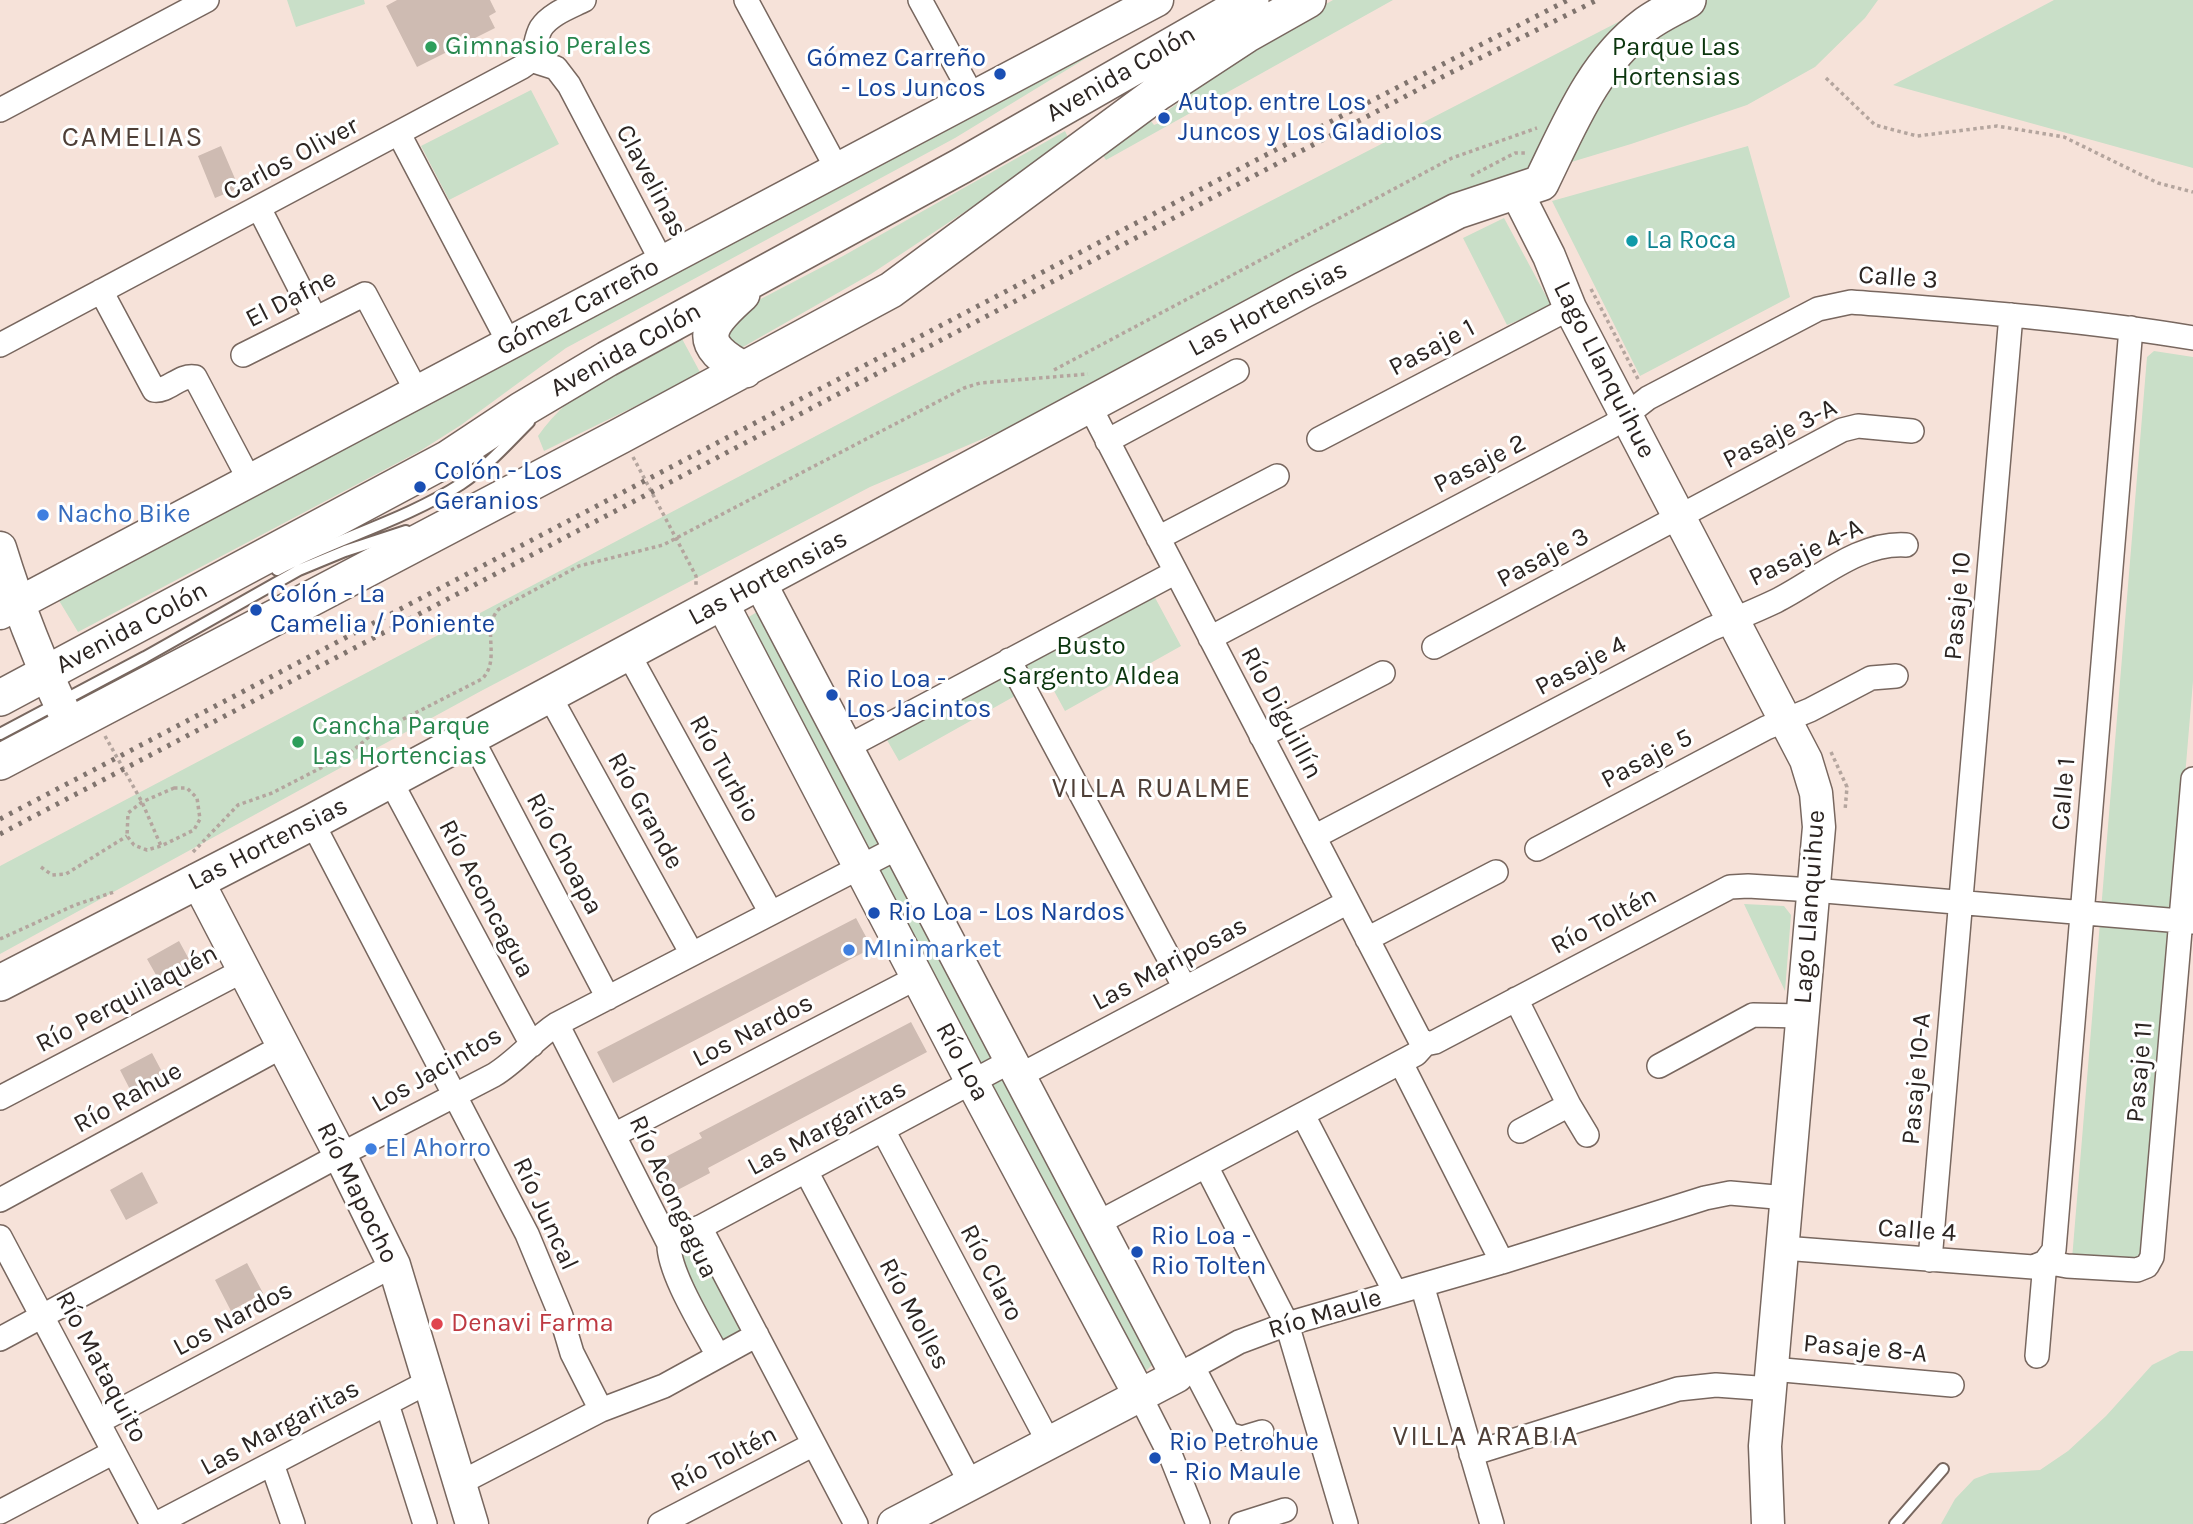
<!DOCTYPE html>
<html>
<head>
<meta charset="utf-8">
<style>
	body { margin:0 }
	canvas { display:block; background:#f6e2d9 }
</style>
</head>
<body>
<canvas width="2193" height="1524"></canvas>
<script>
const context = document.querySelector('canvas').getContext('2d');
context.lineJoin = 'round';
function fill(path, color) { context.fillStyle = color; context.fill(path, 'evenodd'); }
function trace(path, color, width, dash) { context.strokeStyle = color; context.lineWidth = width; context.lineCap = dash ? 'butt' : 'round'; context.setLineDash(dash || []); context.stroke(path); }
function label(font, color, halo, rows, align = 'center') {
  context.font = font + ' Karla,sans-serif'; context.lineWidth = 6; context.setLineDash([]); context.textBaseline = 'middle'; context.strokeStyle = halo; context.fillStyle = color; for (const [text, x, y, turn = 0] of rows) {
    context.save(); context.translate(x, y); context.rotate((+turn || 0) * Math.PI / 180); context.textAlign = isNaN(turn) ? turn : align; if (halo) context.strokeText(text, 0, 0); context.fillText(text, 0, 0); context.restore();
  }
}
const green = new Path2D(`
	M287 0H364L365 4 296 27Z
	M1333 0H1393L1106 160 1099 149 1121 135 1151 121 1154 125 1167 120 1164 113 1178 103 1199 78Z
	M1661 0H1878L1865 18 1815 67 1747 105 1631 144 1462 195 1083 396 870 487 481 691 0 954V866L888 398Z
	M2054 0H2193V168L1893 85Z
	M1129 32 955 138 566 348 461 425 420 451 78 632 55 594Z
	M531 90 559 144 449 200 421 146Z
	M1065 131 1070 142 871 274 743 347 735 349 727 345 732 314 843 256Z
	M1748 146 1790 297 1640 376 1552 201Z
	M1504 218 1552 307 1507 325 1463 238Z
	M680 335 701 374 544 451 538 436C573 386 627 363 680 335Z
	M2154 351 2193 357V681L2145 1254 2138 1263 2072 1259 2147 357Z
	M1152 592 1181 646 1065 711 1047 678 899 761 887 740Z
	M757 612H762L1153 1364 1147 1370 1138 1369 747 618Z
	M1744 904 1784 906 1791 915 1785 991Z
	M695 1241 745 1330 723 1341 678 1263 682 1249Z
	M2180 1351H2193V1524H1941L1955 1499 1974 1479 1990 1473 2040 1470 2068 1451 2106 1416 2152 1365Z`);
const building = new Path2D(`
	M397 0H490L496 12 489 16 495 28 417 67 386 6Z
	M221 146 239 188 215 198 198 156Z
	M856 918 872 948 613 1083 597 1052Z
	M179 941 196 972 164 989 147 959Z
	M911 1022 927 1052 708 1168 710 1173 670 1194 654 1163 702 1138 699 1133Z
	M152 1053 168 1083 136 1101 120 1070Z
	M142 1172 158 1203 126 1220 110 1190Z
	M247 1263 263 1293 231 1311 215 1280Z`);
const path = new Path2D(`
	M1826 78 1875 125 1917 136 1997 126 2064 137 2158 183 2193 192
	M1471 176 1515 153H1527
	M1591 289 1639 381
	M1054 370 1452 158 1537 128
	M633 457 696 576V587
	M105 736 142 802 161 846
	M1831 752 1847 787 1845 811
	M174 788H187L197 798 200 819 194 830 161 846 147 850 134 845 127 836 128 813 142 802Z
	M193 852 238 805 272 793 350 753 370 736 482 679C502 659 480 628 499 609L579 566 663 545 964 388 980 383 1088 374
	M41 867 52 875 66 874 127 836
	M0 939 75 905 114 892`);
const lane = new Path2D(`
	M277 570C337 538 404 521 461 484 487 467 507 444 529 422
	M0 734 145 657 299 570 345 551 406 531
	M1895 1524 1943 1469`);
const street = new Path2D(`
	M746 0 837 169
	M920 0 973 97
	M531 60 556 68 569 85 662 262
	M0 110 207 0
	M399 134 509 343
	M259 208 315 318
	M101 291 154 390C168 392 180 374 195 377L250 481
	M0 345 522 67C538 57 533 42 541 28 550 14 570 7 584 0
	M243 355 365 294 417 392
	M1089 405 1419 1038 1425 1044
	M1319 439 1570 308
	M1107 441 1237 371
	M1158 538 1277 476
	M1210 638 1612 426 1648 398 1818 309 1851 302C1966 311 2080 319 2193 338
	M1434 647 1842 430 1858 426 1912 431
	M628 653 771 913
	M1009 660 1185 988
	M549 695 692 954
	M1261 736 1383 673
	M471 737 608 998
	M847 747 1176 572
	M390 780 532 1045
	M312 822 527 1234 561 1316 572 1353 601 1410
	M1314 837 1711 629C1733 620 1755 611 1776 601 1818 580 1858 542 1906 545
	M1537 849 1766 728 1810 710 1871 678 1896 676
	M1367 939 1496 872
	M1516 999 1569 1105 1587 1135
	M557 1024 669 1244C668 1272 704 1329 718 1356
	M1401 1063 1502 1262
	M1659 1066 1753 1015 1802 1016
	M1019 1076 1348 902
	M0 1098 244 970
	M1303 1115 1395 1292
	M883 1130 1049 1443
	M1520 1131 1569 1105
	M614 1135 918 977
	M1206 1166 1287 1324 1346 1524
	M806 1171 971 1484
	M0 1200 283 1046
	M1096 1224 1416 1054 1425 1044 1435 1042 1730 887 1748 886 1813 890 2193 922
	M700 1227 856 1524
	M0 1237 152 1524
	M669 1244 1011 1061
	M1783 1248 2033 1267 2045 1262 2054 1250 2131 328
	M1930 1260 2011 315
	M2045 1262 2067 1266 2137 1270 2147 1266 2152 1257 2193 779
	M1422 1285 1492 1524
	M0 1339 340 1155 494 1075C517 1061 534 1039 557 1024L899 847
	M2037 1356 2045 1262
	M1193 1367 1228 1434 1242 1438 1262 1432
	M1772 1369 1952 1385
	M1177 1376 1239 1342 1287 1324 1502 1262 1705 1198 1730 1193 1787 1198
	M1140 1396 1172 1459 1198 1524
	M387 1404 425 1524
	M98 1422 394 1265
	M1471 1454 1678 1389 1716 1385 1771 1389
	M272 1464 293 1524
	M460 1483 601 1410 664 1386 757 1335
	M0 1512 114 1452
	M156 1524 430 1381
	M660 1524 814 1444
	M1241 1524 1285 1510`);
const secondary = new Path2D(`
	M1516 191 1549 256 1570 308 1806 760 1816 793 1819 827 1765 1446 1768 1524
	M0 548C19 610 42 667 70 725
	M760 583 1177 1376 894 1524
	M722 603 972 1082 1140 1396
	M0 613 1157 0
	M197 880 340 1155 394 1265 472 1524`);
const primary = new Path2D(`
	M742 294C705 327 695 344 745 370
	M0 698 447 459 521 410 607 359 961 166 1251 0
	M0 762 620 436 891 290 1159 92 1246 35 1308 0
	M0 983 312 822 1303 290 1457 211 1541 183C1569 126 1593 64 1645 25 1658 15 1674 8 1688 0`);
const rail = new Path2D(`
	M0 819 1283 146 1568 0
	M0 834 1448 74 1597 0`);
const markers = [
	[431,47,7,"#2e9e5b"],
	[1000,74,7,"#1a4fb4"],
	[1164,118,7,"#1a4fb4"],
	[1632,241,7,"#0f9aa8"],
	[420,487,7,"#1a4fb4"],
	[43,515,7,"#3f7fe0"],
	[256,610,7,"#1a4fb4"],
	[832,695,7,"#1a4fb4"],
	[298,742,7,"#2e9e5b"],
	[874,913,7,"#1a4fb4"],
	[849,950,7,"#3f7fe0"],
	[371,1149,7,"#3f7fe0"],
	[1137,1252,7,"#1a4fb4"],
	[437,1324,7,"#e0444e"],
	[1155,1458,7,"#1a4fb4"]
];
const leisureNames = [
	["Gimnasio Perales",445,47],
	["Cancha Parque",312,727],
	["Las Hortencias",312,757]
];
const parkNames = [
	["Parque Las",1676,48],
	["Hortensias",1676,78],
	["Busto",1091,647],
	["Sargento Aldea",1091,677]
];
const transitNames = [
	["Gómez Carreño",986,59,"right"],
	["- Los Juncos",986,89,"right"],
	["Autop. entre Los",1178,103],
	["Juncos y Los Gladiolos",1178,133],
	["Colón - Los",434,472],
	["Geranios",434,502],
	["Colón - La",270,595],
	["Camelia / Poniente",270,625],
	["Rio Loa -",846,680],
	["Los Jacintos",846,710],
	["Rio Loa - Los Nardos",888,913],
	["Rio Loa -",1151,1237],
	["Rio Tolten",1151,1267],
	["Rio Petrohue",1169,1443],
	["- Rio Maule",1169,1473]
];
const streetNames = [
	["Avenida Colón",1121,74,-30],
	["Carlos Oliver",291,159,-28],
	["Clavelinas",651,181,62],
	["Calle 3",1898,278,4],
	["El Dafne",291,299,-27],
	["Gómez Carreño",578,307,-28],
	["Las Hortensias",1268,309,-28],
	["Pasaje 1",1432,348,-28],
	["Avenida Colón",626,350,-29],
	["Lago Llanquihue",1604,370,63],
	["Pasaje 3-A",1780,434,-27],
	["Pasaje 2",1480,464,-27],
	["Pasaje 4-A",1806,553,-26],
	["Pasaje 3",1543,558,-28],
	["Las Hortensias",768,578,-28],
	["Pasaje 10",1958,606,-85],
	["Avenida Colón",132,628,-28],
	["Pasaje 4",1581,666,-28],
	["Río Diguillín",1281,713,62],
	["Pasaje 5",1647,759,-28],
	["Río Turbio",724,769,61],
	["Calle 1",2064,794,-85],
	["Río Grande",645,811,61],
	["Las Hortensias",268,844,-27],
	["Río Choapa",564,854,62],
	["Río Aconcagua",486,899,62],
	["Lago Llanquihue",1810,907,-86],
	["Río Toltén",1604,921,-28],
	["Las Mariposas",1170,964,-28],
	["Río Perquilaquén",127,999,-28],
	["Los Nardos",753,1031,-27],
	["Río Loa",962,1062,62],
	["Los Jacintos",437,1070,-30],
	["Pasaje 11",2140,1072,-85],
	["Pasaje 10-A",1917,1079,-85],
	["Río Rahue",128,1098,-29],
	["Las Margaritas",827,1128,-28],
	["Río Mapocho",357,1193,64],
	["Río Acongagua",673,1197,65],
	["Río Juncal",545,1214,65],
	["Calle 4",1917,1231,4],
	["Río Claro",991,1273,62],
	["Río Molles",914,1314,62],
	["Río Maule",1325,1314,-17],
	["Los Nardos",233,1319,-28],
	["Pasaje 8-A",1865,1349,5],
	["Río Mataquito",101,1367,62],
	["Las Margaritas",280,1428,-28],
	["Río Toltén",724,1459,-27]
];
const cultureNames = [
	["La Roca",1646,241]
];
const shopNames = [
	["Nacho Bike",57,515],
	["MInimarket",863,950],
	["El Ahorro",385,1149]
];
const healthNames = [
	["Denavi Farma",451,1324]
];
const neighbourhoodNames = [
	["CAMELIAS",133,138],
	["VILLA RUALME",1152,789],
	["VILLA ARABIA",1486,1437]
];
fill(green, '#c9dfc8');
fill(building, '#cebbb2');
trace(lane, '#78675f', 14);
trace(street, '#78675f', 26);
trace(secondary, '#78675f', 35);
trace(primary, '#78675f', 38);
trace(path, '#b4a59e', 3.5, [3.5, 3.5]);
trace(lane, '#fff', 10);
trace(street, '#fff', 23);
trace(secondary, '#fff', 32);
trace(primary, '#fff', 35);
trace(rail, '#80746e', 5, [3.5, 7]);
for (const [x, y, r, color] of markers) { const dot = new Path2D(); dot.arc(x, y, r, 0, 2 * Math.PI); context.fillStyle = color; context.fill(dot); trace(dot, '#fff', 2.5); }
label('26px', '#27864d', '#fff', leisureNames, 'left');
label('26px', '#0b360e', '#fff', parkNames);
label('26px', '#164399', '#fff', transitNames, 'left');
label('26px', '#2c2522', '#fff', streetNames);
label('26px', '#0d838f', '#fff', cultureNames, 'left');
label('26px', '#366cbe', '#fff', shopNames, 'left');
label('26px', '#be3a42', '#fff', healthNames, 'left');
context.letterSpacing = '2px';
label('28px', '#4e3f37', '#fff', neighbourhoodNames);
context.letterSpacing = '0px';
</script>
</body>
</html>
